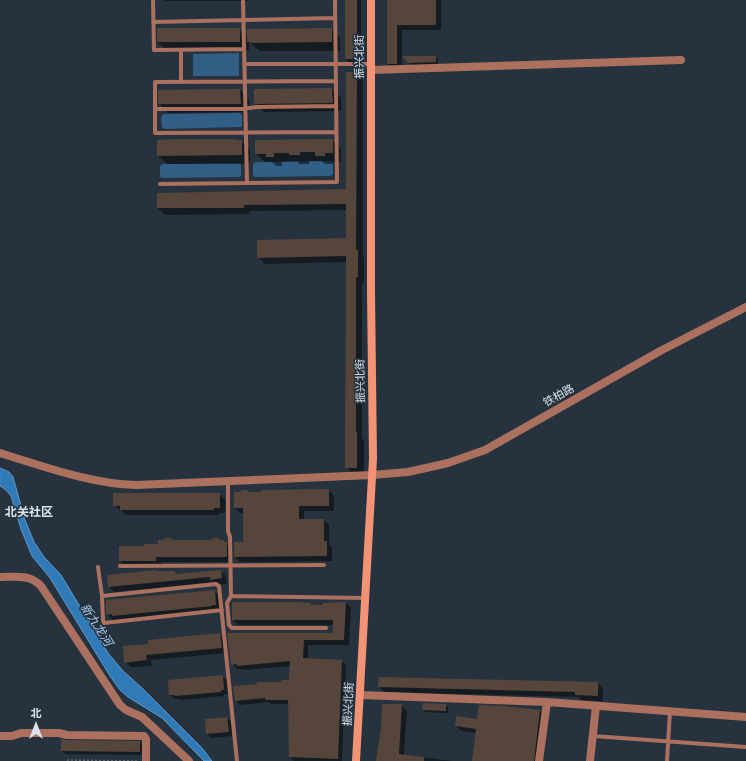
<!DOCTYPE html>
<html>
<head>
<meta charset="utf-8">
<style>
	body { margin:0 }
	#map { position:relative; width:746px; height:761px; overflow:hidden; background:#26333f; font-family:Arial,"Noto Sans SC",sans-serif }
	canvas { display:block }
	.north { position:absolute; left:16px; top:705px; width:40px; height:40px; -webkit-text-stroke:3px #26333f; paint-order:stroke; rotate:0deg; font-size:11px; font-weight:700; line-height:16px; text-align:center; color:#d9e1e9 }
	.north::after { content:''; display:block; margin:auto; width:14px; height:18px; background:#d9e1e9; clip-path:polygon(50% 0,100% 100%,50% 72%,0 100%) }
</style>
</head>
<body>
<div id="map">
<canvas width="746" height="761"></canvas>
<div class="north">北</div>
</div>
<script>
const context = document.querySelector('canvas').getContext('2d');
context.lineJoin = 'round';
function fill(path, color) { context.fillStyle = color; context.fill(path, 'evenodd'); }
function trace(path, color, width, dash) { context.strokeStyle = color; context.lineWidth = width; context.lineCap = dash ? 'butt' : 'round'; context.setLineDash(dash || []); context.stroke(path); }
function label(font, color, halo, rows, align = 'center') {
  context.font = font + ' Arial,"Noto Sans SC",sans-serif'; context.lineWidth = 3; context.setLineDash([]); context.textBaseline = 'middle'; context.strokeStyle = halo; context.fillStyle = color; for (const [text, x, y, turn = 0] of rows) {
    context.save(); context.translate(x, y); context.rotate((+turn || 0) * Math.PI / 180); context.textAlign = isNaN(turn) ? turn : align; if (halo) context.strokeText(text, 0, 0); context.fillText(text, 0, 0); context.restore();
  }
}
const green = new Path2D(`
	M239 53V76H193V54Z
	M240 113 242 115V126L240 127 164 129 162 127 161 117 164 114Z
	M331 161 333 164V174L331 176 255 177 253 175V165L255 162Z
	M239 163 241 165V176L239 177 163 178 160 177V166L163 164Z`);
const water = new Path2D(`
	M0 468 9 472 13 477 25 520 34 542 44 557 61 575 108 653 123 671 141 687 202 748 212 761H204L162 718 128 697 120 690 110 676 50 578 32 556 21 529 11 496 6 490 0 486Z`);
const shadow = new Path2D(`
	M165 0H248V1H166Z
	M346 0H361V64H351L346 59Z
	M388 0H441V30H402V68L393 69 388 64Z
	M238 29 248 38 331 29 340 38V51H260L249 42V50L167 51 158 42Z
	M404 57H436L438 60V65H411Z
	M356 73 363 79V256L364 258V283H362V438L364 440V474H353L346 467V262L265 264 258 257 346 239 347 210 250 211V214L165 215 158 208V194L347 190Z
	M332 89 341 98V111L264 112 255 103Z
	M240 90 249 99V112L168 113 160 104Z
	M332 140 341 149V162H333V164H325L321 161H309V164H299L297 161 282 162V166H276L272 162H265L256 154Z
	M236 141H241L250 149V164H167L158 156Z
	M329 490 334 496V511H304V520H324L329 525V545L332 547V561L240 562 235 557 244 543V513H240L235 508 242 493 247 491 249 493Z
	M219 494 225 499V513H219V515H126L114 505Z
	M171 539 173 541H213L218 539 220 541H224L231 548 232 562H161V566H126L120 561 145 547 159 545Z
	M220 571 226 576 227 584 216 585 214 582 114 592 109 587 175 572 178 575Z
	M214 591 220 596 221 610 113 620 107 615Z
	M346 603 351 607 349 645H308V659L342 661 346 666 342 761H294L290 756 289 704H271L269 702 240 705 236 700 290 681 291 666 243 670 241 669H237L232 664 229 634H334V625H238L233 620 310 604 313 606Z
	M219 634 225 640 227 653 151 660 152 666 131 667 125 662 124 647Z
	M222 676 227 680 228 694H224V696L180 700 179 699H175L170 695Z
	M598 683 603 689V701L581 700 579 697 385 692 379 687Z
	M401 705 407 711 404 755 453 761H377Z
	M445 705 448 707V713L426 712 423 710Z
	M540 711 545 717 540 761H473L477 733 461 731 456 726 478 720Z
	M227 718 231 722 232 736 212 738 207 734Z
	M67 742H140L143 745V755L65 754 62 751Z`);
const building = new Path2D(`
	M345 0H357V59H345Z
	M387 0H436V25H397V64H387Z
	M157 28H239L240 29V42H157Z
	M332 28V42L250 43V42H247V29Z
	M402 56H436V62L408 63Z
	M346 72H357L356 250H358V277H356V432H357V468H345L346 256 257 258V240L346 238V204L244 205V208H157V193L346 189Z
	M332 88 333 103 254 104V89Z
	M231 89H240L241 104H158V90Z
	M180 139H235V140H242V155L157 156V140Z
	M333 139V153H325V156H315V152H300V155H289V153H274V157H266V154H255V140Z
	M329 489V506H299V519H324V541H327V556L234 557V542H243V508H234V492H241V490H248V492H261V490Z
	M113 493H220V508H214V510H120V506H113Z
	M164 538H172V540H212V538H219V540H224V542H227V557H156V561H119V546H144V544H158V540H164Z
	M156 570V571H175L176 574 221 570 222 578 210 580V577L108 587 107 575Z
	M215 590 216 605H212V606L112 616V614L106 615V600Z
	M232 602H296L311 603V605H323V603L346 602 344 640H304L303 658 342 660 338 759 289 757 288 700H265V698L235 701 233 686 257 684V682H281V680H289L290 661 237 666V664L231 665 227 633H333V620H232Z
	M220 633 222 648 146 655 147 660 124 663 123 646 148 644V640Z
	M223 675 224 690H221V692L175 696V695H169L168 680Z
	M379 677 598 682V696L575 695V692L378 687Z
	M423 703 446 704V711L422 710Z
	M382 704H402L399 754 424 757V761H376L381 728Z
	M479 705 503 706 540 710 534 761H472L476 729 455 726 456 716 477 719Z
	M227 717 229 732 206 734 205 719Z
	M61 739 67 740 140 741V752L61 751Z`);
const path = new Path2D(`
	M67 760 139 761`);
const lane = new Path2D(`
	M153 0 154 50 244 49
	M243 0 247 183
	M153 22 335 18
	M181 50V82
	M244 64H371
	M336 81 155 82V133L336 132
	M155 109H242L257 107 336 106
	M160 184 337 182 335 0
	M228 481V531L230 537 231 596 365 598
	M120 566 324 565
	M98 567 102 596 103 620 104 623 222 610
	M102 596 216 584 219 586 237 761
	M231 596 227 603 229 625 232 628H326
	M593 736 746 747
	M667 761 670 711`);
const street = new Path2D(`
	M371 70 681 60
	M0 453C43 466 91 484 136 485L372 475 408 472 448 463 485 450 662 350 746 307
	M0 577C16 577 29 574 41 586L120 705 126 710 142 717 189 761
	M360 695 547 702 746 717
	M0 736H12L21 733H59L67 735 144 736 146 739V761
	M539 761 547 702
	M590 761 596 706`);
const secondary = new Path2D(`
	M356 761 373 459 371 292V0`);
const streetNames = [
	["振兴北街",360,57,-90],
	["振兴北街",361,381,-91],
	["铁柏路",559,396,-29],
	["振兴北街",349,704,-87]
];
const neighbourhoodNames = [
	["北关社区",29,513]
];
const waterNames = [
	["新九龙河",96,625,57]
];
fill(green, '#315f85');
fill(water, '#307ab7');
trace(water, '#6399c6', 1);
fill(shadow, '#0007');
fill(building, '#55453b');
trace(path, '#5c6872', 1.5, [2, 2]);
trace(lane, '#ac715e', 4);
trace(street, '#ac715e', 8);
trace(secondary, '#f29375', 8);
label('11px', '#d9e1e9', '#26333f', streetNames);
label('bold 12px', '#d9e1e9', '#26333f', neighbourhoodNames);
label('italic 12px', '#a9cced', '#26333f', waterNames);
</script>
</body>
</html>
